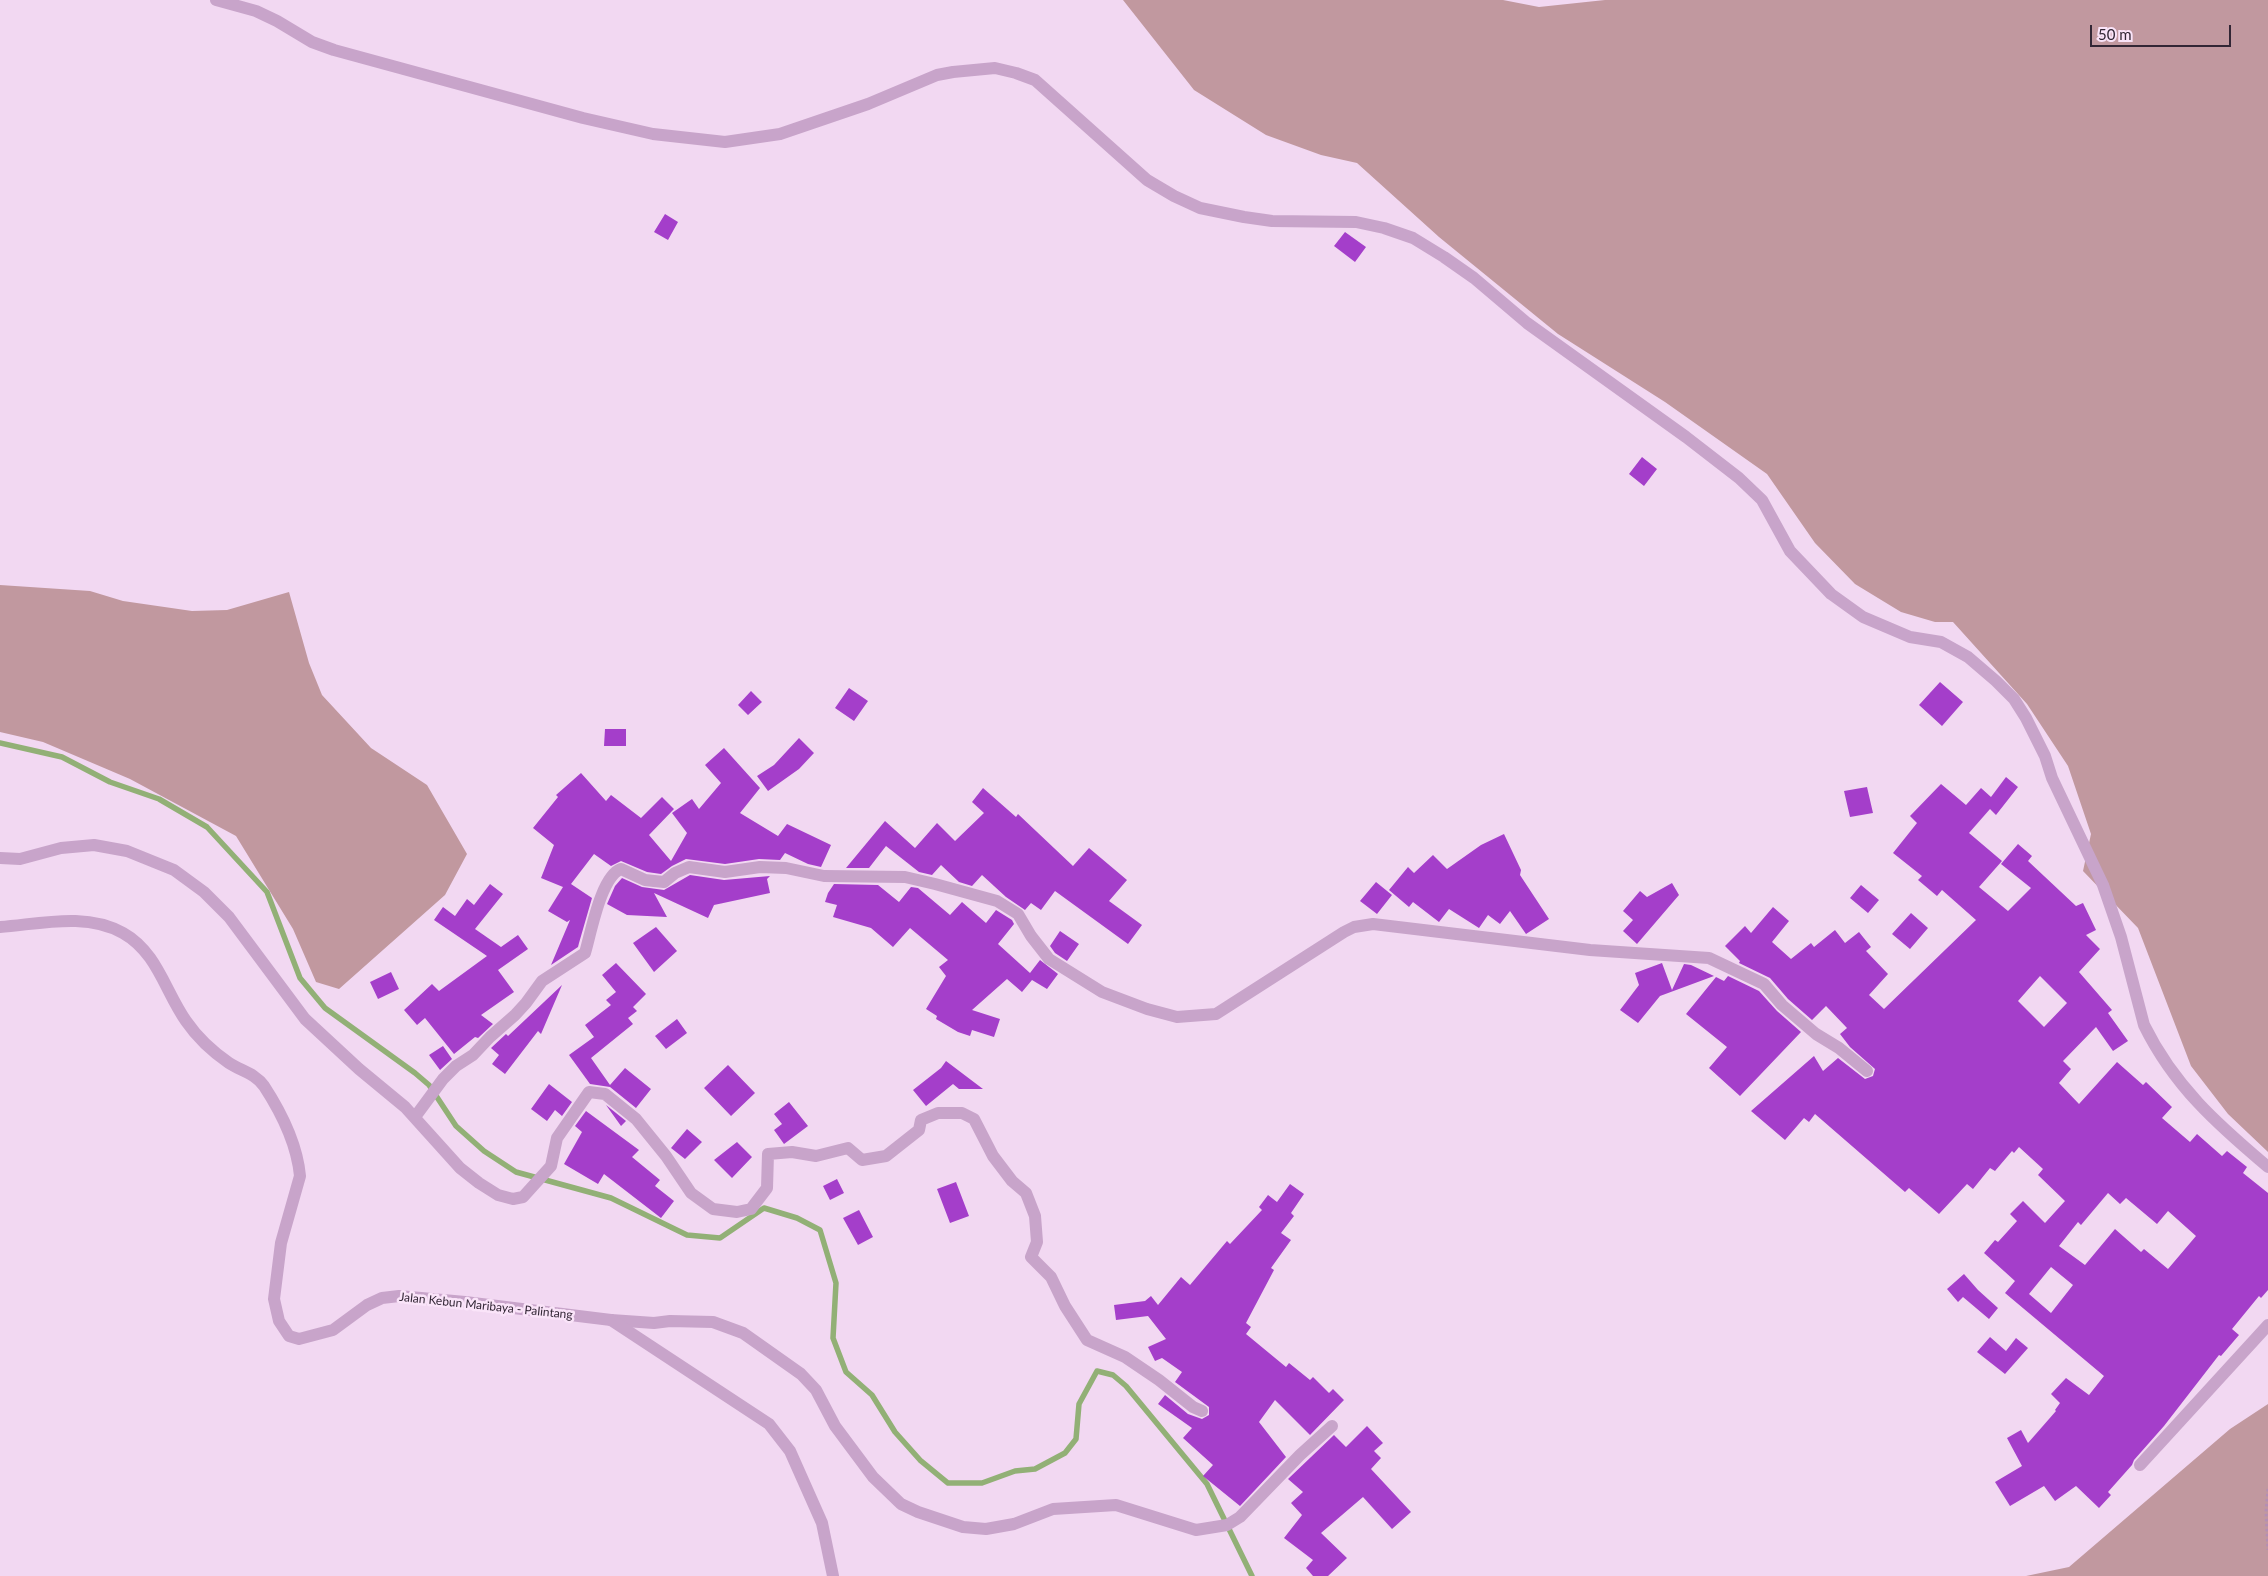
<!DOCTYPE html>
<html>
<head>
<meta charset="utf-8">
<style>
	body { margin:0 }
	#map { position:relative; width:2268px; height:1576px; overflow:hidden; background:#f2d8f2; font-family:Lato,sans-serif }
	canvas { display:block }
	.scale { position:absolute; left:2090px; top:25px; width:141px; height:22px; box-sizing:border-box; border:2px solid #322635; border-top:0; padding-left:6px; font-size:15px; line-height:18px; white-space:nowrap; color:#322635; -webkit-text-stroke:4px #fae4f9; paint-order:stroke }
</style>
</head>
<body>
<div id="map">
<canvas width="2268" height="1576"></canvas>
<div class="scale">50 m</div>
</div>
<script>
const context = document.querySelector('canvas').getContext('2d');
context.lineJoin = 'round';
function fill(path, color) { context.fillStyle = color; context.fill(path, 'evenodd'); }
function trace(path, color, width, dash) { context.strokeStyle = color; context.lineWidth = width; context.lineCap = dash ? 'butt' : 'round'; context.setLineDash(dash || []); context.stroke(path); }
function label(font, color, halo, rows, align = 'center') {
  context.font = font + ' Lato,sans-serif'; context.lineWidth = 5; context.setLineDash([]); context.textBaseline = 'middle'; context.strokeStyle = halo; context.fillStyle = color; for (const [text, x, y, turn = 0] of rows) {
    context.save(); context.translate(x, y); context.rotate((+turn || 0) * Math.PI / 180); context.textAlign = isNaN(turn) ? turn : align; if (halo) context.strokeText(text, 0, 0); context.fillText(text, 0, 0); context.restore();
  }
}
const green = new Path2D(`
	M1123 0H1503L1539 7 1605 0H2268V1152L2228 1114 2191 1066 2138 928 2083 871 2091 834 2068 766 2027 704 1953 622H1935L1901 612 1855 584 1815 543 1767 474 1665 402 1558 334 1439 237 1357 163 1321 155 1266 135 1194 90Z
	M0 585 90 591 123 601 192 611 227 610 289 592 309 663 322 695 371 748 427 785 467 854 445 895 339 989 316 982 293 929 236 836 130 779 43 742 0 732Z
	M2268 1404V1576H2026L2069 1567 2230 1429Z`);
const stream = new Path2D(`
	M0 743 62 757 110 782 159 799 207 827 267 892 300 978 325 1008 415 1073 429 1085 456 1126 484 1151 516 1172 611 1198 687 1235 720 1238 764 1208 797 1218 820 1230 836 1283 833 1338 846 1372 872 1395 895 1432 920 1460 948 1483H982L1015 1471 1035 1469 1065 1453 1076 1439 1079 1404 1097 1371 1113 1375 1126 1386 1207 1484 1252 1576`);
const building = new Path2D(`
	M665 214 678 222 668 240 654 232Z
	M1345 232 1366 247 1355 262 1334 246Z
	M1642 457 1657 469 1644 486 1629 474Z
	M1940 682 1963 702 1942 726 1919 705Z
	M849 688 868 701 854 721 835 708Z
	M751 691 762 702 748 715 738 705Z
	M605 729H626V746H604Z
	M799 738 814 753 799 769 768 791 757 776 774 765Z
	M724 748 760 788 740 813 778 836 787 824 831 845 821 867 808 864 785 853 780 860 759 859 725 864 686 859 672 866 661 874 647 872 621 861 611 866 594 854 571 884 592 898 579 943 578 947 551 965 570 920 567 922 548 911 563 887 541 878 554 845 533 828 558 797 556 795 581 773 606 801 611 795 641 818 662 797 674 809 649 835 671 861 687 833 672 813 692 799 699 809 721 783 705 765Z
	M2006 777 2018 787 1996 815 1990 809 1969 833 2002 861 1979 887 2008 911 2031 888 2001 864 2018 844 2032 856 2028 861 2076 906 2083 903 2096 930 2086 935 2100 949 2079 972 2112 1010 2108 1013 2128 1041 2113 1051 2096 1027 2063 1061 2071 1069 2059 1083 2079 1104 2117 1062 2143 1085 2146 1082 2172 1107 2162 1118 2190 1142 2197 1134 2222 1156 2227 1151 2247 1167 2243 1173 2268 1193V1290L2261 1298 2259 1296 2232 1329 2239 1335 2221 1356 2219 1355 2164 1426 2134 1460 2132 1465 2108 1492 2111 1495 2099 1508 2076 1486 2055 1501 2044 1486 2010 1506 1995 1482 2022 1466 2007 1438 2021 1430 2028 1443 2056 1411 2055 1410 2060 1403 2051 1394 2066 1378 2089 1395 2104 1376 2005 1293 2015 1281 1984 1253 1995 1240 1998 1242 2017 1221 2010 1214 2023 1201 2045 1223 2065 1201 2038 1175 2043 1169 2019 1147 2014 1153 2012 1151 1995 1171 1990 1168 1973 1189 1967 1184 1939 1214 1909 1188 1905 1192 1815 1114 1809 1122 1804 1118 1785 1140 1751 1111 1814 1056 1823 1071 1838 1058 1865 1079 1873 1076 1875 1069 1850 1047 1840 1034 1847 1028 1826 1006 1812 1020 1788 999 1770 978 1739 963 1740 961 1725 946 1745 926 1751 933 1773 907 1789 921 1772 942 1791 959 1811 943 1814 947 1835 930 1845 943 1859 932 1871 947 1866 951 1888 974 1869 995 1884 1009 1976 920 1942 890 1937 896 1918 880 1922 876 1893 853 1917 823 1910 816 1941 784 1966 805 1981 788 1991 797ZM2040 976 2067 1003 2044 1027 2018 1001ZM2108 1193 2120 1204 2126 1198 2157 1224 2168 1211 2196 1236 2168 1269 2144 1249 2141 1252 2115 1229 2085 1265 2059 1246 2078 1222 2081 1225ZM2051 1267 2073 1285 2051 1313 2029 1294Z
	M1867 787 1873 813 1850 817 1844 791Z
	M983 788 1016 817 1018 814 1073 866 1089 848 1127 880 1109 901 1142 925 1128 944 1055 891 1041 910 1031 903 1025 910 1006 897 982 875 972 886 959 882 941 865 932 875 919 872 886 846 869 868H846L885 821 915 848 937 823 955 841 984 813 972 802Z
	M1504 834 1521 870 1520 875 1549 919 1526 934 1510 911 1500 924 1488 915 1479 928 1449 909 1439 922 1413 902 1409 907 1389 890 1408 867 1414 873 1433 855 1447 869 1481 845Z
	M690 875 724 880 770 876 767 879 770 893 714 905 708 918 654 893 667 917 627 915 607 904 615 886 622 878 642 887 664 890Z
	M1376 882 1392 895 1377 914 1360 901Z
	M1672 883 1679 895 1637 944 1623 931 1633 920 1623 911 1640 891 1647 897Z
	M490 884 503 894 475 929 501 947 518 935 528 949 498 970 514 992 481 1015 493 1024 478 1038 475 1037 454 1054 425 1018 417 1025 404 1010 432 984 439 991 487 956 434 920 443 907 455 916 467 899 474 905Z
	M834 884 878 885 899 902 911 887 918 888 950 915 962 902 986 923 996 910 1012 920 1014 924 998 944 1030 973 1040 960 1058 974 1047 989 1032 980 1022 992 1007 979 972 1010 1000 1019 994 1037 972 1030 970 1036 958 1032 936 1019 937 1016 926 1009 946 976 939 967 948 960 910 928 893 947 871 928 833 917 837 905 825 902 828 893Z
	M1861 885 1879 900 1868 913 1850 898Z
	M1911 913 1928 928 1910 949 1892 934Z
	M656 927 677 951 654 972 633 943Z
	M1060 931 1079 944 1067 961 1055 953 1050 946Z
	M616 963 646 994 633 1007 637 1011 628 1018 633 1024 591 1058 610 1085 625 1068 651 1089 636 1108 610 1087 590 1084 569 1055 594 1037 585 1025 611 1005 606 1000 616 992 602 975Z
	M1662 963 1672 990 1684 964 1691 965 1714 976 1660 996 1638 1023 1620 1010 1639 985 1635 973Z
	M391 972 399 989 378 999 370 982Z
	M1728 976 1759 991 1777 1011 1801 1032 1740 1096 1709 1068 1727 1047 1686 1014 1716 977 1724 981Z
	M562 985 541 1034 538 1031 505 1074 492 1064 499 1055 491 1048 506 1034 508 1036Z
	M677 1019 687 1033 666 1049 655 1036Z
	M443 1046 452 1059 440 1070 429 1055Z
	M946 1061 983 1089H959L953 1084 926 1106 913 1090 941 1068Z
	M728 1065 755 1093 731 1116 704 1088Z
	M549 1084 572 1102 562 1116 555 1110 547 1121 531 1109Z
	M789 1102 808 1126 784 1144 774 1130 782 1124 774 1114Z
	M606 1105 626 1121 621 1126Z
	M586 1111 639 1150 632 1157 660 1180 655 1186 674 1201 661 1218 604 1174 598 1184 564 1164 582 1132 575 1126Z
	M687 1129 702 1142 685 1159 671 1148Z
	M737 1142 752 1157 732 1178 714 1160Z
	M837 1179 844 1193 830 1200 823 1186Z
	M956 1182 969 1216 950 1223 937 1189Z
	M1290 1184 1304 1194 1291 1213 1294 1216 1281 1233 1291 1240 1271 1268 1274 1270 1246 1323 1251 1327 1246 1334 1286 1367 1289 1363 1310 1380 1313 1377 1329 1393 1333 1389 1344 1400 1310 1435 1275 1400 1259 1422 1286 1457 1240 1506 1203 1476 1213 1465 1183 1438 1192 1428 1158 1404 1165 1395 1188 1414 1202 1419 1209 1415V1407L1175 1382 1182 1372 1162 1358 1155 1361 1148 1347 1166 1339 1148 1316 1116 1320 1114 1305 1145 1301 1151 1296 1158 1305 1181 1277 1190 1285 1227 1241 1230 1244 1262 1210 1259 1207 1268 1195 1277 1202Z
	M859 1210 873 1237 858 1245 843 1218Z
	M1964 1274 1978 1290 1998 1308 1989 1319 1963 1297 1958 1302 1947 1289Z
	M1990 1337 2006 1351 2016 1338 2028 1348 2005 1374 1977 1352Z
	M1367 1426 1383 1443 1374 1451 1381 1458 1371 1469 1411 1512 1392 1529 1363 1497 1321 1533 1347 1558 1328 1576H1313L1306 1568 1313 1560 1284 1538 1302 1515 1291 1503 1303 1492 1288 1479 1334 1435 1346 1447Z`);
const path = new Path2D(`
	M2268 1489 2266 1512 2268 1550`);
const minor = new Path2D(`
	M216 0 256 11 277 21 312 42 334 50 583 118 653 134 725 142 780 134 868 104 937 75 953 72 995 68 1016 73 1035 80 1147 180 1174 196 1200 208 1244 217 1272 221 1356 222 1384 228 1413 238 1444 257 1474 278 1527 323 1686 437 1739 478 1762 500 1790 551 1831 594 1863 617 1910 637 1941 642 1968 657 1996 681 2014 699 2026 718 2045 756 2052 778 2103 885 2121 937 2144 1025C2174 1086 2217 1124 2268 1167
	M0 858 20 859 61 848 94 845 127 851 174 870 204 892 229 917 305 1019 359 1069 405 1107 460 1168 479 1183 498 1195 513 1199 523 1197 551 1166 557 1138 589 1092 605 1094 636 1119 666 1156 691 1193 713 1209 737 1212 751 1209 767 1188 768 1154 792 1152 816 1156 848 1148 862 1160 886 1156 919 1130 921 1120 938 1113H962L974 1119 993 1156 1012 1181 1026 1193 1035 1216 1037 1242 1031 1257 1051 1277 1065 1306 1087 1340 1125 1357 1159 1380 1193 1407 1202 1411
	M415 1117 443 1079 456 1066 473 1055 490 1037 515 1015 526 1003 542 981 585 953C591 933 601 876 621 869L645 880 654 881 664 882 675 873 689 867 725 872 760 867 786 868 824 876 905 877 935 884 997 901 1018 914 1031 936 1049 959 1102 992 1147 1009 1177 1017 1216 1014 1344 932 1354 927 1373 924 1590 950 1709 958 1764 984 1782 1005 1816 1034 1839 1048 1867 1071
	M611 1320 654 1323 670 1321 713 1322 743 1333 801 1374 816 1390 835 1426 873 1477 901 1504 918 1512 963 1527 986 1529 1014 1524 1053 1509 1116 1505 1196 1530 1227 1525 1240 1517 1300 1455 1332 1426
	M2140 1465 2268 1325`);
const tertiary = new Path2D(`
	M0 927C40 924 86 912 123 933 157 952 165 991 186 1021 197 1037 213 1052 229 1063 241 1071 255 1073 264 1086 281 1112 297 1144 300 1176L281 1243 274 1299 279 1321 289 1336 299 1339 333 1330 367 1305 382 1298 399 1296 465 1302 611 1320 769 1424 790 1451 822 1523 833 1576`);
const streetNames = [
	["Jalan Kebun Maribaya - Palintang",486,1306,6]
];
fill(green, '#c1989f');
trace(stream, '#92b076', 5.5);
fill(building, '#a43eca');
trace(path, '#b38eb6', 3, [2.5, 2.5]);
trace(minor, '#c8a4ca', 12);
trace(tertiary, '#c8a4ca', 12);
label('12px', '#322635', '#fae4f9', streetNames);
</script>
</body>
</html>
